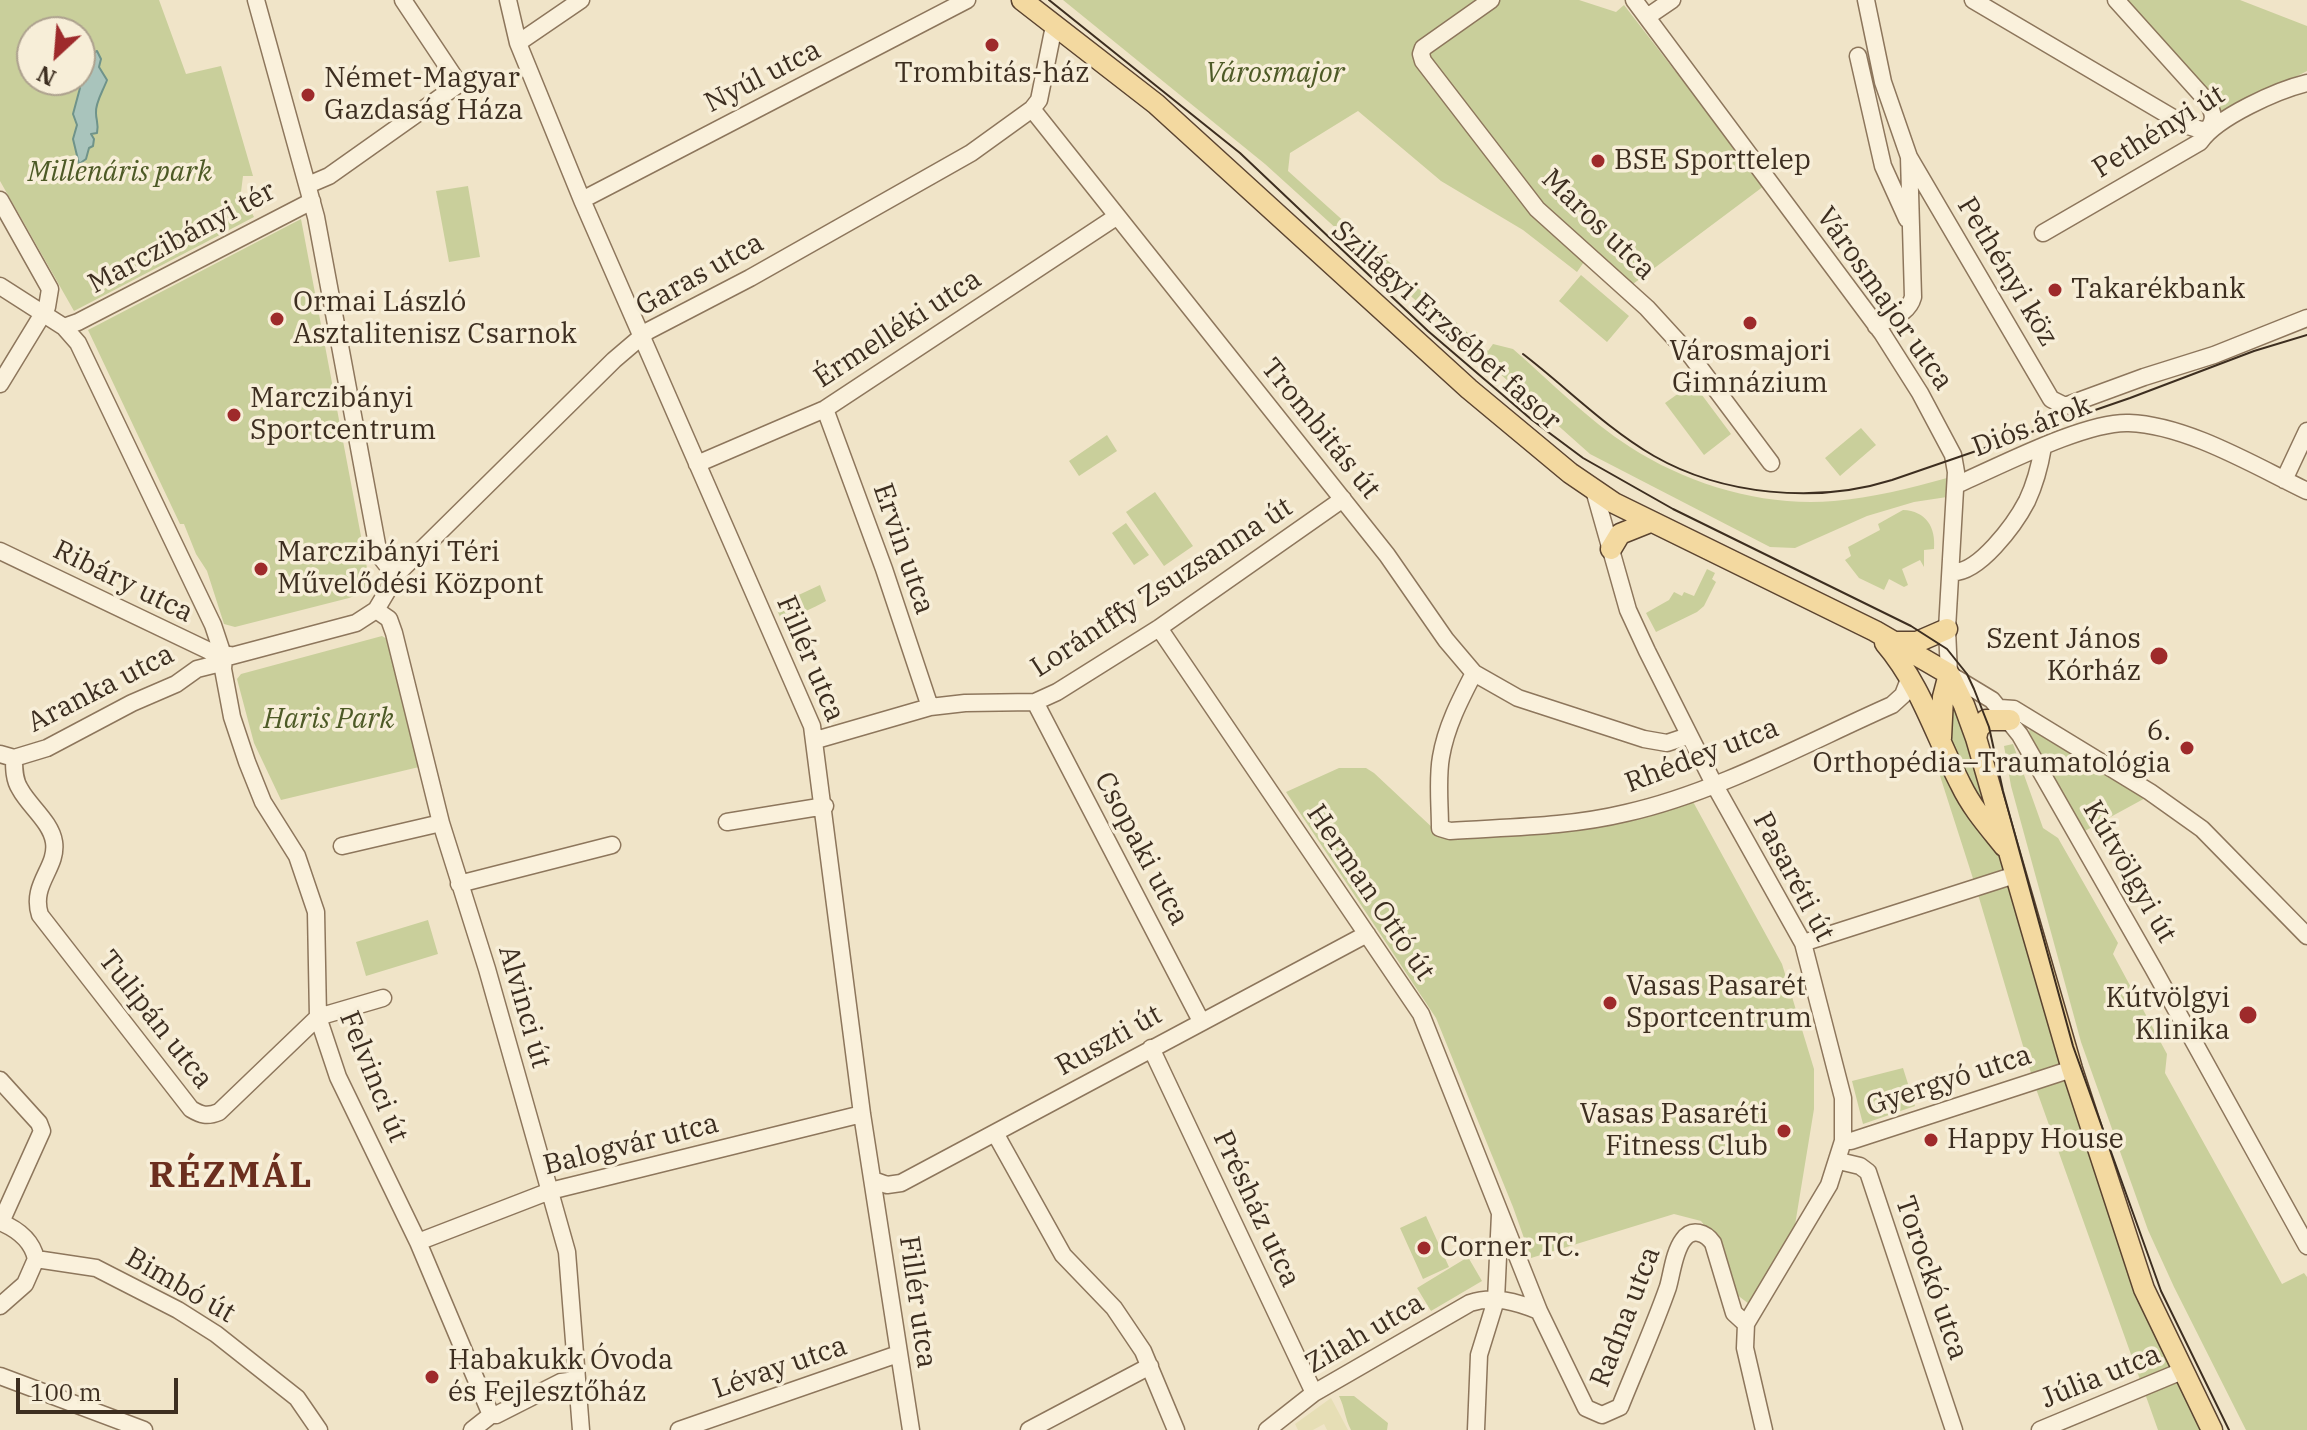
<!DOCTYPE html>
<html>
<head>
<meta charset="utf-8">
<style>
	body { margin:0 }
	#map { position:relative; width:2307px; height:1430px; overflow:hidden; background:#f0e4c8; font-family:"IBM Plex Serif",serif }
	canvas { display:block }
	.north { position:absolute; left:16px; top:16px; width:80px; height:80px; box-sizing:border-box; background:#f7eed8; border:2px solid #ada18e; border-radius:50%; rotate:206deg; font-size:22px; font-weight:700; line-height:32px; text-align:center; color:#3d2e20 }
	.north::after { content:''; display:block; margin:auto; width:28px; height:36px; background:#9e2a2b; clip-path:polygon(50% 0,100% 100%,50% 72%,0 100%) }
	.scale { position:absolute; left:16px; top:1378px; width:162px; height:36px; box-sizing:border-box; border:4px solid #3d2e20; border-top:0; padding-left:10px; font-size:24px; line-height:28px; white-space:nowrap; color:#3d2e20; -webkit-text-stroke:6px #f7eed8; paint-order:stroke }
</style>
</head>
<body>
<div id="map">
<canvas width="2307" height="1430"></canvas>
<div class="north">N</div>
<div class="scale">100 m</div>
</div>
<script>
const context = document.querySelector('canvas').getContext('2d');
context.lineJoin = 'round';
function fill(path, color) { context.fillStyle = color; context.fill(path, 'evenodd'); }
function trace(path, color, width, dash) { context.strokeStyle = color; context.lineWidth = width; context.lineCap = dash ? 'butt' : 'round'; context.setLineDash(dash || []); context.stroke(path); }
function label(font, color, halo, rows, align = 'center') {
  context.font = font + ' "IBM Plex Serif",serif'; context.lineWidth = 7; context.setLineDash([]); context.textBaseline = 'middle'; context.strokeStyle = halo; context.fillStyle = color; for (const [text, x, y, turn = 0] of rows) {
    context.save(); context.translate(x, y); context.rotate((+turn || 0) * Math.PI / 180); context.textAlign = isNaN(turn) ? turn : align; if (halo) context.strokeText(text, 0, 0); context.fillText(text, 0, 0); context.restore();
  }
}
const farmland = new Path2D(`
	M1331 1398 1348 1430H1327L1324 1424 1313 1430H1298L1295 1424Z`);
const green = new Path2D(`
	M0 0H159L186 74 221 66 253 176H243L241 192 254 217 74 311 0 181ZM32 32H80V80H32Z
	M1063 0H1579L1616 12 1624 5 1764 186 1629 287 1586 259 1577 272 1523 230 1441 181 1358 111 1290 153 1288 171 1488 351 1493 344 1513 349C1551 382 1588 420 1630 447 1689 485 1764 507 1834 501 1872 498 1910 488 1947 478V497L1914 502 1867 516 1795 548 1770 547 1590 454 1489 364 1487 365 1265 164Z
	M2110 0H2240L2307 26V71L2221 115Z
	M468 186 480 257 449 262 436 191Z
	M301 219 371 589 349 598 235 627 224 624 207 571 196 554 184 524H180L88 330Z
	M1581 275 1629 316 1607 342 1559 301Z
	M1693 383 1731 434 1704 455 1665 403Z
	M1861 428 1876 445 1840 476 1825 458Z
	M1107 435 1117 451 1079 476 1069 461Z
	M1155 492 1193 546 1164 566 1126 512Z
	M1903 510C1926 511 1936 527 1934 549L1924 550V567L1920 560 1902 569 1908 585 1904 587 1889 579 1884 590 1859 578 1845 560 1851 556 1848 547 1880 530 1878 524Z
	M1126 523 1149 555 1134 565 1112 533Z
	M1707 569 1715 573 1712 579 1716 582 1704 606 1697 612 1656 632 1646 613 1669 600 1674 592 1682 596 1684 592 1694 596Z
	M820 585 826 601C811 609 798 615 782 621L775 606Z
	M382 636 387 639 419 767 281 800 254 743 237 679 241 674Z
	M1952 699 1979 777 2063 1063 2208 1430H2158L2034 1083 1977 891 1932 751 1947 745Z
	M2031 725 2149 796 2083 832 2029 732Z
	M2013 744 2043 828 2058 838 2118 943 2113 954 2167 1054 2165 1073 2282 1284 2304 1273 2307 1277V1430H2246L2174 1287 2148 1230 2081 1042 2011 786 2004 746Z
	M1339 768H1366L1374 773 1436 831 1445 834 1691 798 1782 964 1814 1069V1109L1795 1225 1749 1304 1736 1294 1717 1242 1701 1221 1674 1214 1531 1258 1513 1207 1436 1018 1286 792Z
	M428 920 438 954 366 976 356 942Z
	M1903 1068 1915 1106 1863 1124 1852 1081Z
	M1426 1216 1449 1267 1423 1279 1400 1228Z
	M1468 1257 1482 1281 1431 1311 1417 1288Z
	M1339 1396H1354L1388 1423 1387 1430H1351C1345 1419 1345 1408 1339 1396Z`);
const water = new Path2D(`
	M97 51 101 59 99 67 107 80C103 91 95 103 96 113 96 121 99 123 97 133L91 134 94 139 93 146 89 148 86 159 79 164 73 139 77 125 73 114 80 88 75 80H80V60Z`);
const minor = new Path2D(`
	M256 0 316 217 379 555 390 569 398 573
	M508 0 518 43 582 200 812 726 862 1114 911 1430
	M1491 0 1423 48 1421 54 1423 61 1537 209 1647 308 1691 356 1771 463
	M1634 0 1882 333 1920 393 1953 455 1956 472 1947 629 1949 674 1992 700 2020 735 2153 968 2307 1246
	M1866 0 1883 82 1909 157 1913 297C1908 315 1890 317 1876 326
	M1973 0 2185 125 2201 130 2208 129
	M2116 0 2207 101C2213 113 2216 118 2208 129
	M1647 17 1672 0
	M518 43 581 0
	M1858 56 1883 166 1907 219
	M1032 109 1387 555 1446 640 1474 673 1518 698 1644 739 1667 743 1688 736
	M1909 157 2051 399 2065 406 2144 377 2214 355 2307 318
	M308 185 329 176 459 84 403 0
	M0 200 50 289 47 307 0 384
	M582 200 967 0
	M2043 233 2200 142C2217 117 2278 90 2307 83
	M0 286 64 327 78 343 213 625 224 658 223 669 232 717 247 762 263 802 297 856 316 912 318 1017 338 1077 418 1242 491 1415
	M64 327 78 322 312 201
	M825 409 884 569 930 707
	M697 464 825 409 1116 217
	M2284 480 2307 431
	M1956 485C1998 467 2085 421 2129 423 2187 425 2255 466 2307 491
	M1594 490 1628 610 1647 651 1714 784 1803 943 1843 1098V1141L1829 1185 1746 1324 1745 1348 1764 1430
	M0 551 224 658
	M1951 572C1978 575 2015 524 2027 501 2035 484 2040 465 2043 447
	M376 610 389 619 394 633 441 823 487 969 567 1252 581 1430
	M1159 628 1421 1014 1539 1311 1586 1408 1602 1415 1620 1407C1636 1367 1654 1327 1668 1287 1672 1273 1674 1252 1683 1240 1692 1227 1706 1233 1713 1243L1734 1313 1746 1324
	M224 658 356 623 376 610 398 573 614 360 648 331 750 278 971 153 1032 109 1039 100 1054 26
	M1474 673C1460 700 1446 727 1441 757 1437 779 1440 805 1440 828L1450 831C1509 827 1568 827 1626 813 1716 793 1808 742 1892 705L1903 695 1910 677
	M1035 702 1201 1021
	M2000 708 2014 709 2150 792 2202 829 2307 936
	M816 740 930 707 965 703 1035 702 1057 692 1159 628 1343 499
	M0 754 14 758 47 748 132 703 176 684 197 669 213 665 230 655
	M14 758C14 768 14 780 20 789 29 806 51 822 54 842 58 868 30 884 40 915L191 1109C201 1115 207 1117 219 1112L318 1017 383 998
	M727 822 825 806
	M342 846 441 823
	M459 884 612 845
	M1803 943 2015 875
	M1151 1048 1314 1393
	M0 1080 39 1123 42 1131 1 1222
	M995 1133 1063 1255 1114 1308 1143 1351 1176 1430
	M1843 1141H1851L2072 1069
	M1839 1161 1860 1166 1868 1172 1954 1430
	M873 1180 887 1185 901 1183 1367 934
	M0 1222C17 1229 32 1240 36 1259
	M418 1242 550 1191 862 1114
	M36 1259 96 1268 178 1310 216 1334 297 1398 319 1430
	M0 1306 25 1284 36 1259
	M0 1376 144 1430
	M472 1430 491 1415H496L561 1382 576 1380
	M679 1430 898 1354
	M1029 1430 1150 1366
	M1267 1430 1314 1393 1470 1303C1494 1295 1517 1302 1539 1311
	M1476 1430 1479 1355 1496 1300 1500 1214
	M2040 1430 2182 1371`);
const major = new Path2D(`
	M1022 0 1156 104 1469 389 1570 473 1614 503 1875 631 1949 674 1964 705 1976 738 2072 1069 2144 1289 2212 1430
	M1611 549 1620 534 1650 522
	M1893 642H1917L1947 629
	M1885 643C1921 685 1936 737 1961 785 1972 808 1988 826 2004 846
	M1941 738 1943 697 1949 674
	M1976 738 1978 729 1986 720H2010`);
const tram = new Path2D(`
	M1049 0 1240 153 1428 331 1532 420 1583 458 1673 509 1911 626 1947 649 1967 674 1974 689 1989 727 2003 791 2073 1046 2161 1291 2229 1430
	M1523 354C1566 387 1606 428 1654 456 1722 495 1816 504 1892 480L2130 398 2254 351 2307 335`);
const markers = [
	[992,45,8,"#9e2a2b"],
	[308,95,8,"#9e2a2b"],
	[1598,161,8,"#9e2a2b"],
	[2055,290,8,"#9e2a2b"],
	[277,319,8,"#9e2a2b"],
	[1750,323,8,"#9e2a2b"],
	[234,415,8,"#9e2a2b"],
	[261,569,8,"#9e2a2b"],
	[2159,656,10,"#9e2a2b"],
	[2187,748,8,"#9e2a2b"],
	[1610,1003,8,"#9e2a2b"],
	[2248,1015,10,"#9e2a2b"],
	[1784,1131,8,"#9e2a2b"],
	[1931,1140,8,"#9e2a2b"],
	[1424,1248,8,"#9e2a2b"],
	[432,1377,8,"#9e2a2b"]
];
const poiNames = [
	["Trombitás-ház",992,74,"center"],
	["Német-Magyar",324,79],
	["Gazdaság Háza",324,111],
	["BSE Sporttelep",1614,161],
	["Takarékbank",2071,290],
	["Ormai László",293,303],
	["Asztalitenisz Csarnok",293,335],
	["Városmajori",1750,352,"center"],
	["Gimnázium",1750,384,"center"],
	["Marczibányi",250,399],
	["Sportcentrum",250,431],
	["Marczibányi Téri",277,553],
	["Művelődési Központ",277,585],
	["Szent János",2141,640,"right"],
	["Kórház",2141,672,"right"],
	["6.",2171,732,"right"],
	["Orthopédia–Traumatológia",2171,764,"right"],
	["Vasas Pasarét",1626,987],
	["Sportcentrum",1626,1019],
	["Kútvölgyi",2230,999,"right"],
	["Klinika",2230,1031,"right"],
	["Vasas Pasaréti",1768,1115,"right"],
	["Fitness Club",1768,1147,"right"],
	["Happy House",1947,1140],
	["Corner TC.",1440,1248],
	["Habakukk Óvoda",448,1361],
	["és Fejlesztőház",448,1393]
];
const parkNames = [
	["Városmajor",1275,74],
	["Millenáris park",120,173],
	["Haris Park",329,720]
];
const streetNames = [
	["Nyúl utca",763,77,-27],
	["Pethényi út",2159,132,-32],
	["Maros utca",1598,225,44],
	["Marczibányi tér",182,238,-28],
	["Pethényi köz",2007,272,59],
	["Garas utca",700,275,-29],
	["Városmajor utca",1884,299,55],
	["Szilágyi Erzsébet fasor",1446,326,42],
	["Érmelléki utca",898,329,-33],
	["Diós árok",2032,427,-21],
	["Trombitás út",1320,429,51],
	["Ervin utca",903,549,71],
	["Ribáry utca",123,582,26],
	["Lorántffy Zsuzsanna út",1162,588,-33],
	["Fillér utca",810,659,67],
	["Aranka utca",101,689,-27],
	["Rhédey utca",1702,756,-21],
	["Csopaki utca",1141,849,62],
	["Kútvölgyi út",2129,872,60],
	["Pasaréti út",1793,877,62],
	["Herman Ottó út",1370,893,56],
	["Alvinci út",524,1007,74],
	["Tulipán utca",155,1020,52],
	["Ruszti út",1109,1041,-29],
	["Felvinci út",373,1077,68],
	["Gyergyó utca",1949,1081,-18],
	["Balogvár utca",631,1145,-14],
	["Présház utca",1256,1209,65],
	["Torockó utca",1931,1278,71],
	["Bimbó út",180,1286,30],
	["Fillér utca",917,1302,82],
	["Radna utca",1626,1317,-69],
	["Zilah utca",1365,1334,-30],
	["Lévay utca",780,1368,-19],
	["Júlia utca",2101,1377,-22]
];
const districtNames = [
	["RÉZMÁL",231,1177]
];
fill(farmland, '#e6deb5');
fill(green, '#c9cf9b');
fill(water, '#a9c4bc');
trace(water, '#6f938a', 2);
trace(minor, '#8d765c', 19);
trace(major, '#5b4430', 23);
trace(minor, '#faf1dc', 16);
trace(major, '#f3d9a0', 20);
trace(tram, '#3d2e20', 2);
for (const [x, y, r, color] of markers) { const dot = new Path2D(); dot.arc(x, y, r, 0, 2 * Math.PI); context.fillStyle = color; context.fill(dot); trace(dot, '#f7eed8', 3); }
label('28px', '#3d2e20', '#f7eed8', poiNames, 'left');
label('italic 28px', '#4d5a26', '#f7eed8', parkNames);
label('28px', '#3d2e20', '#f7eed8', streetNames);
context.letterSpacing = '2px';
label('bold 36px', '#6b2e1e', '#f7eed8', districtNames);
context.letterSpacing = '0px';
</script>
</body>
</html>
